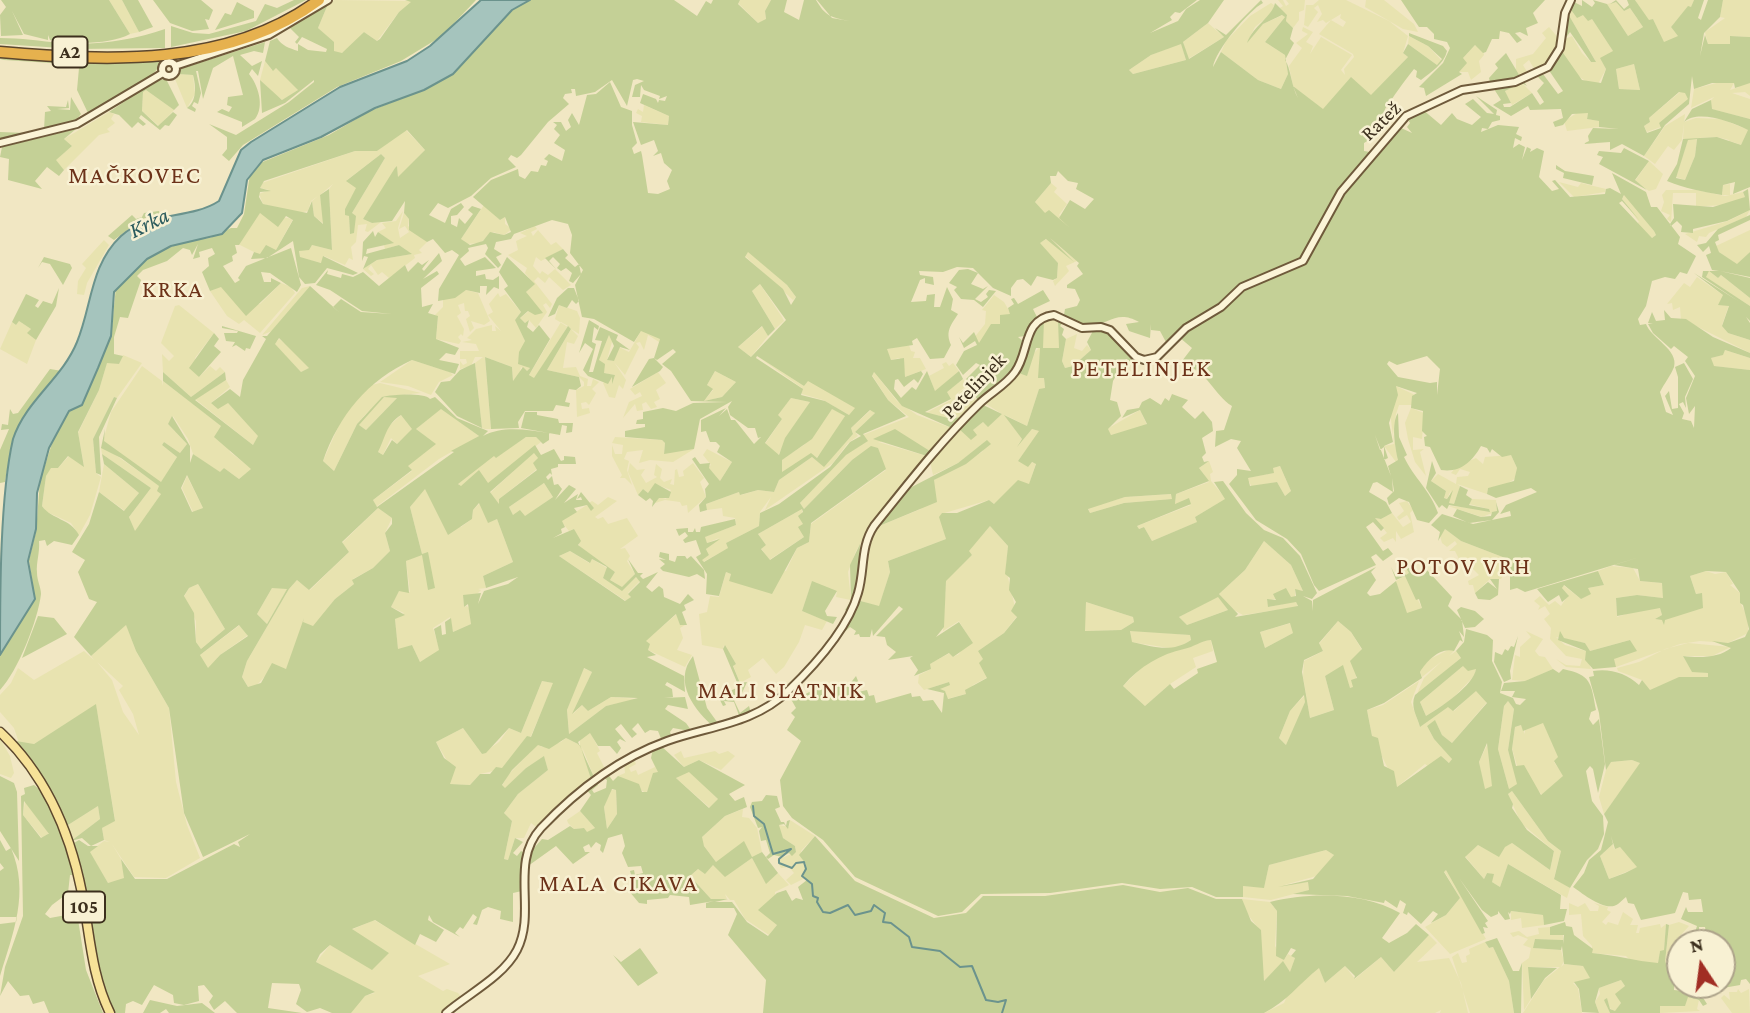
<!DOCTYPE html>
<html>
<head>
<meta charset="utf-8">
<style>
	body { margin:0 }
	#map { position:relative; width:1750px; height:1013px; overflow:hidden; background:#f1e7c3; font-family:"Crimson Pro",serif }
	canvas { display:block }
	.north { position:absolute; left:1666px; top:929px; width:70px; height:70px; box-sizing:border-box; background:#f8f1d3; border:2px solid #ada38a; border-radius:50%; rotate:347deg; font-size:19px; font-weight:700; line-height:28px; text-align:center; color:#3c2f1d }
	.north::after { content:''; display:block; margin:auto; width:24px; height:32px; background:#a12e24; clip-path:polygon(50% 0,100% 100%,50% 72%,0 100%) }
</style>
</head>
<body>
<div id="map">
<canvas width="1750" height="1013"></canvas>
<div class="north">N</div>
</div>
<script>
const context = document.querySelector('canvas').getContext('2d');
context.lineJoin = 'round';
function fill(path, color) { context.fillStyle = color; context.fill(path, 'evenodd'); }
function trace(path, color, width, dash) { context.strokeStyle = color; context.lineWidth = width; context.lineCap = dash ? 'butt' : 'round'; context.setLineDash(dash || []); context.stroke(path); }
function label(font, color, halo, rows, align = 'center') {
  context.font = font + ' "Crimson Pro",serif'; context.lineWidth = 5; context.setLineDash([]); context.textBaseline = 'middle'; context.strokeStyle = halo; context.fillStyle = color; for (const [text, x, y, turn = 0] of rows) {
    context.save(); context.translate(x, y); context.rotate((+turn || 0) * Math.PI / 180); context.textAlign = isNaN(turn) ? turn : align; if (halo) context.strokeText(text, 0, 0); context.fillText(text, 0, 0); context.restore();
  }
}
const farmland = new Path2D(`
	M109 0H122L139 32 130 34Z
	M334 0 409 1 408 0H416L399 12 377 41 364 32 347 51 339 54 334 51 333 44 318 28 328 4Z
	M740 0H771L765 11 766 20 758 23 738 3Z
	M1278 0H1283L1286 6 1289 4 1286 0H1305L1304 10 1299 12V20L1293 28 1286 21 1287 15 1278 9 1283 6Z
	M1319 0H1346L1389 21 1408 36 1403 53 1408 57 1371 96 1351 78 1323 110 1293 86 1289 66 1302 48 1296 43 1308 34 1302 31 1303 27 1313 32 1306 42 1313 46 1310 54 1321 37 1352 55 1341 70 1345 75 1344 69 1354 57 1353 54 1348 51 1319 34 1331 20 1343 27 1346 22 1340 18 1341 14 1326 23 1323 20 1317 22 1322 14 1318 5 1314 8 1318 12 1308 27 1304 25 1306 5H1313Z
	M1366 0H1384L1414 24 1418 32 1403 29 1365 7Z
	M1635 0H1694L1691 8 1688 7 1671 27 1679 36 1664 43 1653 19 1649 21Z
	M1723 0H1750V37L1731 36V44H1708L1705 32 1725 18 1720 17Z
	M1616 2 1624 11 1630 8 1643 27 1628 36 1607 4Z
	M1271 3 1274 5 1272 13 1255 27 1249 39 1263 24 1283 15 1285 17 1265 42 1285 55 1288 74 1281 89 1258 80 1221 52 1226 41 1250 16Z
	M1569 7 1592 19 1614 52 1601 58 1606 69 1598 84 1587 82 1575 74 1561 50 1565 39 1572 36 1582 53 1591 62 1595 60 1567 12Z
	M1208 23 1224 37 1188 59 1183 42Z
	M1549 27 1560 40 1557 50 1536 72 1529 60 1523 65 1529 75 1521 78 1516 70V59L1533 54 1546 38 1542 33Z
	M1409 36 1428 46 1442 61 1437 65 1408 44Z
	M1181 43 1186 60 1133 74 1129 70 1151 55Z
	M1475 45 1483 51 1484 55 1479 61 1481 72 1471 80 1468 72H1459L1463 58Z
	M1745 48 1749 49 1746 83H1750V96L1745 92 1732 93 1750 99V119L1711 109V100L1714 97 1691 108 1694 89 1720 82 1734 83 1730 90 1739 87 1738 66H1743Z
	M265 61 272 70 276 68 296 85 298 90 283 100 275 95 260 80Z
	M1634 64 1640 90 1619 89 1616 69Z
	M178 74 193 75 195 94 187 108 175 79Z
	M1522 83 1532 93 1512 105 1505 91Z
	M146 90 174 110 159 126 142 111 143 92Z
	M1680 92H1685L1689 99 1685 104 1659 123 1661 127 1647 132 1644 126 1650 122 1649 118Z
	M644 105 669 116 668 125 641 122 642 116 636 113 638 109 643 112Z
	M109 112 114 114 111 119 115 123 107 129 110 132 99 135 64 170 55 160 72 146 64 139Z
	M1577 113H1588L1587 119 1600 121 1599 127 1567 131 1564 121Z
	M1685 114 1682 140 1674 150 1668 146 1655 164 1644 156 1665 126Z
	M1696 118 1721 119 1749 130 1741 145 1730 141 1734 143 1711 189 1707 187 1711 171 1729 140 1717 137 1697 138 1695 156 1685 180 1676 177 1688 139H1683L1684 122Z
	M405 129 425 150 398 178 397 167 363 219 372 223 381 222 368 232 365 231 367 224 358 225 356 242 351 247 353 260 349 258 345 265 324 256 322 263 300 258 299 251 312 245 332 250 329 189 333 184 320 195 324 224 314 216 312 201 318 196 311 201 308 211 298 213 263 204 259 194 269 190 260 188 262 183 355 151H377ZM381 154 385 158 352 213 350 234 349 216 345 209 357 188 347 180Z
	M1649 161 1663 174 1656 189 1649 191 1635 181Z
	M1559 182 1578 187 1581 183 1606 189 1605 192 1574 197Z
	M1051 183 1057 188 1054 192 1067 204 1059 215 1070 228 1045 214 1035 202Z
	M1730 184V195L1743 192 1745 197 1725 205 1706 206H1696V193H1673L1671 222 1667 219 1670 215 1661 211 1664 202 1662 195 1666 190H1697L1725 196 1730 195H1722L1723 185Z
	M1625 194 1654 231 1656 235 1652 238 1636 224 1639 222 1622 199Z
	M484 205 500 220 505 217V224L512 229 504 235 493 232 480 243 466 244 461 239Z
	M1750 210 1746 217 1709 233 1706 237 1699 236 1697 242 1685 234 1728 221Z
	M403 211 398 228 400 238 409 232 405 226 399 229 404 213 409 219 408 226 427 242 419 250 422 253 414 255 415 258 389 278 382 272 378 275 371 265 368 269 374 274 371 276 363 269 377 260 411 254 399 245 385 249 384 245 393 243 378 232 386 228 382 223 396 221Z
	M259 213 293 219 276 250 260 255 238 244Z
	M535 226 537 229 531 232 533 236 538 230 551 245 556 242 563 249 541 261 536 257 533 266 540 274 542 271 548 275 555 269 571 285 563 290 549 277 545 283 538 277 534 281 552 304 550 308 546 303 543 305 547 312 536 328 529 320 525 323 520 318 529 311 526 292 534 284 525 273 527 268 508 255 518 250 516 241 527 236 520 233Z
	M1750 230V252L1737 265 1719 252 1716 246Z
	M1049 238 1077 261 1066 266 1069 271 1055 286 1053 281 1057 278 1058 263 1039 243Z
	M104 240 109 245 87 283 84 295 77 294 78 281 86 268 82 264Z
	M748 251 787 285 796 297 793 300 745 256Z
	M1709 271 1718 278 1721 275 1750 298V306L1705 277Z
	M1697 277 1723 295V304L1729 305 1722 325 1728 333 1750 340V353L1684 320 1691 325 1688 328 1681 321 1680 307 1673 310 1672 303 1667 304 1684 283 1690 287Z
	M281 283 291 287 295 293 260 333 244 320 239 324 227 316 210 291 221 286 260 304Z
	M760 284 782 317 784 321 775 329 752 291Z
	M310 286 272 331 262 335 302 288Z
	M466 290 478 293 490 321 484 325 471 321 474 328 470 332 466 319 470 316 468 311H465L464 303 458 305 461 313 457 316 464 329 463 336 461 334 458 337 461 341 459 344 436 339 438 317 435 315 443 307V299Z
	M498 293 500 297 506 294 521 312 515 320H518L527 331 525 333 518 325 525 341 518 362 530 368 527 371 521 367 519 376 513 381 512 367 485 357 491 429H485L482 428 475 363 483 357H475L471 366 460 369V361L463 365 467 363 466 359H460V351H479L476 344 462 342 472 340 467 338 476 329 492 325V331H496L495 326 501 331 488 315 493 312 489 304Z
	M994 295 1004 302 1011 314 979 344 974 338 985 324 986 311 982 310Z
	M179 305 214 333 195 358 199 377 210 366 216 371 220 367 225 372 191 397 163 372 162 354 169 361 174 356 161 343 175 306Z
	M559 305 577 311 580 318 579 334 555 319Z
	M1051 318 1059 319V348L1046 350 1042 348V335L1044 320Z
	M19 321 31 329 28 333 36 340 27 364 0 349 12 322 16 325Z
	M561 322 568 326 534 379 529 375Z
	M645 324 661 337 659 342 648 335 644 350 640 342 636 343 639 347 625 375 614 362 626 380 623 389 619 385 615 398 609 397 603 383 615 375 603 373 598 361 609 335 613 338 607 360 613 361 619 347 629 352Z
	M763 326 768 336 751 357 738 347Z
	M571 329 578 336 574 344 567 342 563 368 576 367 580 376 588 379 587 386H591L593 379 599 382 592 389 596 393 589 405 586 402 581 403 582 409 589 408 590 413 577 417 576 390 584 386V382L579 377 547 370Z
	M1077 334 1074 348 1082 351 1087 345 1091 350 1073 366 1065 368 1062 361 1066 339Z
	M279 339 287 345 310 368 301 372 274 344Z
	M909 345 911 351 915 352 913 358H920L926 369 905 377 903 361 899 358 891 360 886 349Z
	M1040 347 1039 378H1044L1045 389H1039L1027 426 1005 415 1022 439 1017 446 1032 429 1040 431 1018 461 1036 463 1029 485 994 504 989 500 941 514 946 539 888 561 890 572 879 607 858 600 863 559 872 529 921 509 934 480 982 452 987 441 958 463 933 475 930 461 958 428 973 430 983 422 988 426 1002 414 983 402Z
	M1725 350 1750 358V370L1713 366 1711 358 1722 355Z
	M123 355 142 363 117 398 114 397 93 439 96 473 101 477 90 515 79 535 71 523 47 512 42 506 46 476 51 467 58 468 69 456 84 466 78 433 99 390 107 362 119 364Z
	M757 356 804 386 808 380 856 408 849 415 823 400 802 394V388Z
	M412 360 450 372 453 375 439 382 431 395 408 386 380 382Z
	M946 362 949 366 953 363 959 371 935 392 929 376 944 368 942 364Z
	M142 366 162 381 163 386V381L222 426 230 452 252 469 239 479 224 468 221 473 212 470 193 454 188 439 173 416 168 424 187 444 180 453 164 442 162 445 177 457 161 483 103 441 111 412Z
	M715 371 736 382 722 397 704 401 713 390 707 385Z
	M658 372 666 383 656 390 660 399 654 402 657 407 651 409 646 402 642 404 643 410 637 411 635 404 623 418 629 402 642 396 640 392 635 395 630 389Z
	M874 372 897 401 917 415 954 429 933 453 910 440 878 442 930 457 871 526 856 551 848 572 851 600 836 597 837 592 812 582 802 611 827 621 822 630 805 625 799 642 784 667 776 674 763 658 748 670 751 677 740 683 733 665 736 664 724 645 723 649 702 645 699 614 707 612 710 596 719 597 726 572 731 574 729 581 786 571 797 548 809 542 811 524 886 470 852 460 804 509 800 503 845 455 867 441 863 435 909 417 888 400 872 375Z
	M963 379 967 385 952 398 968 386 977 402 963 416 952 419 926 413 951 400 946 392Z
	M226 380 230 387 211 403H228L259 436 253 445 195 399Z
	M380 383 421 393 390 396 398 397 366 430 358 425 370 409 357 424 334 471 323 461 343 416 368 386Z
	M1396 386 1415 395 1413 405H1399L1396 414 1393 434 1398 460 1396 462 1384 446 1394 444 1390 412Z
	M791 398 810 402 778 455 765 444 782 419 777 415Z
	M441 408 479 436 439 459 376 507 373 500 412 471 407 466 435 444 416 429Z
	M832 408 845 416 826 448 816 458 811 454 782 473 781 460 804 445Z
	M1411 408 1424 413 1422 439 1413 437V450L1424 449 1420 452 1426 476 1415 462 1408 439 1405 423Z
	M871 410 875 413 855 432 858 436 848 443 833 463 765 510 771 497 760 512 759 526 726 543 729 548 703 562 701 559 709 555 706 549 719 538 707 543 704 537 736 525 735 518 723 516 722 508 707 510 706 504 739 492 741 495 758 490 774 492 779 480 812 457 824 466 853 434 851 428Z
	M1140 410 1147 425 1111 435 1107 429Z
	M401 415 413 429 397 444 391 438 383 455 378 452 380 443 387 428Z
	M538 433 544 434 535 436 541 442 487 484 460 486 458 483 494 455 496 457 526 437Z
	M615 437 662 440 665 443 664 453 694 449 673 462 650 460 639 463 643 450 627 452 624 459 629 461 627 470 632 485 625 478H620L622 475 612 456V445L615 454H622L623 445 612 443Z
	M104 447 160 486 161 494 135 532 129 517 151 488 102 454 101 448Z
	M707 449 732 462 720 481 712 472 708 475 703 469 711 465 703 455Z
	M534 452 538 458 537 469 499 499V505L490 493Z
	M1511 455 1517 468 1516 478 1505 485 1488 488 1487 494 1457 484 1460 486 1454 504 1448 503 1451 490 1447 499 1443 497 1446 491 1431 481 1438 474 1456 484 1457 477 1468 476 1470 472 1460 469 1456 475 1451 473 1456 467 1476 458 1483 464 1485 457Z
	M1209 461 1213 472 1210 474 1211 481 1226 499 1195 517 1198 522 1152 541 1144 527 1138 529 1137 526 1191 505 1175 504 1176 494 1209 482 1199 468Z
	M630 463 637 470 645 469 641 475 646 483 657 477 654 475 656 464 662 469 660 478 664 482 672 479 670 484 674 485 675 470 677 469 679 477 684 476 683 471 693 463 704 478 700 482 706 497 688 513 687 505 682 506 680 502 665 500 655 503 659 497 666 499 671 490 655 484 648 493 643 489 638 495 628 472Z
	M104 464 139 493 125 511 99 492Z
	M1280 466 1291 491 1285 496 1277 482 1255 486 1258 490 1254 491 1247 478 1273 473 1272 468Z
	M187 476 203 508 193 512 182 488Z
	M544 483 553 497 524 517 513 515 509 507Z
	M424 488 461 527 472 519 473 510 480 503 488 522 497 519 513 562 483 576 486 588 478 589 481 590 476 595H463L464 607 467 606 470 609 471 624 453 632 450 617 433 628 440 651 420 662 412 645 398 650 395 619 404 613 391 607 399 590 410 592 406 561 422 554 410 507Z
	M1172 494V499L1124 503 1090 513 1088 508 1125 497Z
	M608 497 617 501 595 517 598 519 603 517 608 524 627 518 638 536 620 549 625 548 630 556 627 561 635 574 623 588 610 580 615 572 580 548 574 529 569 531 561 521 587 505 594 508 589 503 592 501 598 505Z
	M1472 499 1496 500 1497 511 1482 517 1448 506 1489 509 1469 504Z
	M1407 501 1413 510 1410 513 1414 532 1401 539 1396 531V542L1393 538 1384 542 1380 538 1387 533 1375 518 1381 519 1392 513 1403 527 1411 522 1407 515 1399 520 1397 517 1404 511 1399 503Z
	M378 508 392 518 385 533 390 551 373 568 353 579 354 584 335 599 286 669 266 675 255 687H248L242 677 247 661 289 589 297 580 310 590 349 552 342 543Z
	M802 509 804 537 769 560 761 548 766 545 758 534Z
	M990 526 1008 546 1006 569 1017 616 1004 633 978 651 986 656 993 647 996 653 986 660 984 658 982 668 988 677 973 685 966 694 947 699 945 692H941L940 689 949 682 924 690 918 683 919 675 931 669 929 664 950 653 953 657 959 654 969 638 959 621 943 631 946 580 972 555 968 551Z
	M1445 529 1461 541 1513 561 1512 567 1503 564 1506 569 1501 579H1490L1475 593 1473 585H1469L1468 581 1479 575 1472 568V561L1459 559 1455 551H1449L1457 544 1455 541 1447 547 1442 543 1440 536Z
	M1264 541 1291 565 1303 591 1295 590V597L1267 600 1269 607 1296 601 1298 607 1243 615 1230 608 1219 594 1245 570Z
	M570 551 589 563 592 559 607 568 603 578 622 590 636 577 640 581 628 593 631 597 626 601 559 556Z
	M1611 566 1633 568 1640 581 1662 583 1664 593 1663 598 1637 595 1616 598 1617 617 1642 609 1660 608 1662 615 1655 619 1665 620 1701 593 1696 594 1690 576 1706 571 1715 574 1726 572 1733 584 1730 585 1740 593V602L1748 618V633L1728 643 1700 641 1680 644 1616 667 1613 659 1634 648 1630 640 1590 651 1585 643 1556 637 1565 645 1586 651V660H1588L1591 669 1566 667 1556 659 1566 665 1580 666 1582 659 1566 656 1550 639 1551 628 1544 619 1550 614 1545 606 1538 610 1540 606 1534 601 1540 596 1549 605 1555 601 1561 606 1568 595 1562 588 1563 585 1581 599 1588 588 1604 585 1598 571Z
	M1406 568 1410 573 1406 576 1422 608 1411 613H1406L1396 581 1406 575 1403 570Z
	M198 584 225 629 201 649 196 642V621L184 597 189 588Z
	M272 588H288L267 624 257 614Z
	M1218 596 1228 610 1187 625 1179 617Z
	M1086 602 1133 617 1134 622 1121 630 1084 631Z
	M1294 611 1305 650 1302 653 1293 628V633L1265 648 1260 632 1291 623 1288 613Z
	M677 614 680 624 685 625 680 628 683 638 677 650 692 655 685 667 648 650 649 644 645 641Z
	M1338 621 1351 632 1362 650 1354 687 1350 689 1339 670 1350 712 1346 713 1335 671 1325 676 1334 710 1310 718 1303 677 1304 661 1323 651 1319 644Z
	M126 624 136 651 169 708 176 782 187 825 200 858 166 878 134 877 112 844 121 859 125 879 108 883 89 852 104 841 110 842 104 840 102 828 115 820 96 705 34 744 19 743 14 728 0 712V695L11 683 18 668 34 680 84 651 94 660 91 656ZM97 662 123 686 119 690 133 714 139 735 123 712 112 680Z
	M240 625 248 635 220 655 208 669 204 666 200 655Z
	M1130 630 1190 635 1191 640 1181 646 1183 649 1199 641 1211 640 1213 651 1193 658 1196 667 1170 684 1145 706 1123 686 1145 664 1175 649 1131 642Z
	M1526 631 1543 639 1535 651 1539 656 1545 657 1553 669 1526 681 1512 680 1515 655 1520 657V647L1531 637Z
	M1688 643 1731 647 1712 656H1683L1692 671 1708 673V677L1649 691 1642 680 1618 671 1617 668 1639 662 1665 649Z
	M1450 649 1454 651 1449 656 1456 651 1461 658 1416 696 1424 678 1442 661 1422 677 1420 672 1422 667 1430 659Z
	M1464 665 1476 669 1475 675 1451 700 1426 716 1420 702Z
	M583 668 592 672 573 714 582 705 588 711 611 697 638 699 606 706 569 734 567 710Z
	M542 681 554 683 530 738 502 769 480 774 470 785 450 784 449 764 436 742 463 728 482 754 499 742 509 728 521 733Z
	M1419 681 1411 702 1420 727 1448 706 1454 711 1476 690 1487 702 1452 743 1442 735 1435 721 1427 726 1434 739 1452 758 1450 763 1440 758 1429 767 1425 764 1397 787 1372 736 1367 710 1383 705Z
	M1305 695V702L1287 746 1279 738 1290 711Z
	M1508 701 1514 709 1508 750 1518 784 1509 789 1498 749 1504 706Z
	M1543 722 1559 758 1554 762 1564 776 1542 795 1517 766 1512 748 1515 727 1521 725 1525 734V729Z
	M590 732 600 751 597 753 605 769 594 777 582 747 591 779 539 829 531 823 524 838H515L508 860 504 859 512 821 504 813 518 794 548 770 544 757 526 768 505 789 502 786 508 775 538 744 542 747 561 742 566 738 580 745V739Z
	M0 739 10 756 14 773 11 778 0 774Z
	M1488 743 1493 786 1484 790 1479 762Z
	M681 751 684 758 715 751 719 754 728 751 735 756 721 770 699 760 684 767 674 755Z
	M633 758 636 764 629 768 631 772 636 770 638 775 655 767 651 758 655 762 659 772 646 793 618 776 625 773 624 762Z
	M1632 760 1641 763 1604 814 1599 797 1606 770 1610 762Z
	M689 771 719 800 710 808 676 778Z
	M610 790H616L617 814 607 829 604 807Z
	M1512 791 1548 841 1561 851 1554 878 1570 888 1567 898 1508 864 1500 887 1492 882 1491 874 1487 873 1484 879 1465 856 1478 845 1499 856 1504 847 1512 843 1550 870 1554 851 1521 823 1508 794Z
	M25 801 49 834 42 838 23 815Z
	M98 806 100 819 71 841 68 825Z
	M743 809 742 817 749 818 757 828 762 852 752 858 766 883 778 873 789 885 775 892 777 925 769 935 745 919 734 900H730L725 894 727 899H711L690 876 698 869 704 873 714 864 725 876 752 858 716 862 702 843V837L725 816Z
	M580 811 595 828 587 833 582 828 574 829 568 823 567 820Z
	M790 820 815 836 801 851 806 864 805 878 791 885 786 880 794 873 789 867 781 868 777 860 796 852 795 846 783 838 780 831 779 825 789 827Z
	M1613 844 1614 849 1620 847 1638 867 1609 879 1600 856Z
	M1326 850 1334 855 1320 875 1284 885 1308 882 1309 890 1271 900 1243 897V886L1264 887 1269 865Z
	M1446 870 1486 939 1450 954 1425 927 1446 915 1460 898 1444 871Z
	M1242 899 1270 902 1277 911 1275 946 1284 960 1288 954 1295 958 1290 973 1283 962 1264 981 1258 928 1246 912Z
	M1569 903 1578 907 1585 903 1590 911H1598L1599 906 1594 903 1608 907 1607 910 1611 912 1602 922 1606 925 1608 922 1618 925 1623 912 1633 919 1630 925H1638L1636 933H1639L1640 928 1660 924 1661 928 1666 924 1664 951H1660L1658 964 1630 960 1626 956 1592 953V946L1583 936 1581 914 1569 915Z
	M1511 911 1543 915 1544 925 1522 928 1521 918 1511 920Z
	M374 920 450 964 418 976 443 991 447 989 458 993 461 997 458 1001 442 1013H348L365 996 375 993 316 962 330 945 389 953 351 930Z
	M1679 922 1689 926 1679 937 1680 980 1669 978 1674 972 1665 962 1669 925Z
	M1550 927V934L1563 935V940L1535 939 1534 948 1561 950 1564 961 1561 967 1564 964 1583 966 1591 978 1573 983 1578 988 1582 1013H1523L1544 980 1560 967H1529L1531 999 1524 1010 1522 963 1529 958 1531 948 1523 945 1528 939 1518 935 1513 937 1510 933 1519 931 1527 937 1539 934 1538 928Z
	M1429 935 1437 943 1417 962 1449 958 1461 983 1468 1013H1440L1441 1010 1435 1013H1264L1284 1003 1288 994 1319 967 1325 983 1345 966 1355 979 1381 957 1394 972Z
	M1485 942 1489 948 1493 947 1509 981 1514 1013H1470L1452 957 1458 953 1462 963 1467 962 1466 956 1470 954 1469 949Z
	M1621 980 1625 986 1618 993 1621 1003 1615 1012 1607 1006 1610 1013H1599L1595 1002 1600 994 1599 988Z
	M1738 989 1741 993 1749 989 1750 1013H1732L1721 998 1724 995 1730 1000 1729 992H1737Z
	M1688 997 1699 1000 1697 1009 1700 1011 1660 1013 1659 1006 1676 1004Z`);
const green = new Path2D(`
	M1 0H109L130 34C110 45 72 44 50 40L48 35V40L24 34 12 11 23 35 1 36 0 15 6 7Z
	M122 0H138L153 27 139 32Z
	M153 0H201L213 10 209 20 205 19 209 29 192 31 170 23Z
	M294 0H306L246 31 171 47V26L193 33 209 34 256 21 265 4 277 8Z
	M405 0H476L442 36 401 61 337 87 243 145 229 161 222 155 227 149V137L209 124 236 135 289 102 314 82V80L285 103 262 113 260 80 282 100 298 90 276 68 273 71 265 61 270 41 277 38C282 46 289 48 298 51V44L308 50 326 52 327 49 302 37 297 44 295 42 299 37 290 28 328 4 318 28 334 42V51L342 53 364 32 377 41 380 39 399 12 411 2Z
	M525 0H674L697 16 706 1 711 4 713 0H740L738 4 758 23 766 19 765 11 771 0H787L784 12 799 20 804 0H816C826 17 831 17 849 21L832 18 817 0H1197L1180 13 1175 12 1170 17 1172 20 1150 33 1178 21 1186 9 1200 0H1224L1208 23 1183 42 1189 59 1224 37 1215 28 1226 35 1261 0 1263 3C1249 10 1215 51 1213 67L1221 52 1258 80 1281 89 1288 74 1285 55 1265 42 1285 17 1282 15 1263 24 1247 43C1253 26 1272 17 1275 3L1287 15 1286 21 1293 28 1290 39 1294 43 1285 60C1291 68 1291 86 1298 98L1293 86 1323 109 1351 77 1371 95 1408 57 1403 53 1408 44 1437 65 1442 59 1428 46 1409 36V33L1443 46 1447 51C1444 64 1431 72 1421 80L1416 77 1417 71 1414 69C1402 84 1394 96 1385 109L1381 133 1364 143V151L1370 152 1337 193 1304 258 1248 281 1167 344 1160 331 1151 330V324L1150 338 1129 331 1126 324 1139 322C1108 304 1105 342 1064 315L1065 309 1077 306 1080 300 1075 289 1067 288V285L1083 274 1077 266 1079 263 1050 238 1074 262 1046 239 1040 243 1058 263 1057 278 1053 280 1037 276 1031 286 1023 279 1017 280 1011 288V296L993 288 973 268 957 267 943 272 919 271 920 275 933 277 934 285 925 283V278L920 280 911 302 926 301 927 295 935 294 934 307H940L947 287 953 299 951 310 958 314C951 325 945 331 951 345L944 358 930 359 917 338 912 341 913 345 887 349 891 360 904 358 905 377 921 371 923 374 918 383 914 379 904 387 898 379 895 380 894 389 901 398 912 387 916 390 927 371 935 391 959 371 963 379 947 392 951 399 925 412 952 419 963 416 954 429 902 406 874 372 872 376 888 400 906 416 863 434 868 441 846 455 800 503 804 509 852 460 871 446 878 448 886 469 811 523 809 542 797 548 772 594 729 581 731 574 726 572 719 596 706 594 707 574 696 557 701 554 696 540 685 543 683 540 688 536 685 532 679 536 676 529 688 528V532H693L695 528 696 532H700L701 527 735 519 736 525 705 537 707 543 720 539 706 549 709 555 702 560 704 562 728 548 726 543 759 526 760 513 779 504 830 467 850 442 861 436 855 432 875 413 870 410 851 428 853 434 824 467 812 457 779 480 774 492 758 490 740 495 739 492 706 504 707 510 700 512 699 505 706 497 705 489 709 484 692 459 695 457 700 464 710 463 709 468 720 481 732 462 717 452 720 446 716 442H710L706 431 701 432V420L726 408 719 416 727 409 731 420H735L754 444 761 437 758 438 755 428H748L730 415 728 407 732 401 700 419 694 449 664 454 665 443 662 440 625 437V431L645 427V424H636L637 420 643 419V412L663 408 676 411 693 403 727 402 691 401 671 371 662 364 676 352 673 349 657 360 654 358 663 367 660 371 632 387 649 359 654 358 660 339 641 331 634 342 594 319 582 317 575 285 583 270 570 253 572 235 568 224 552 220 514 234 511 239 496 242 494 249 502 254 496 257 501 265 498 268 485 254 488 248 486 244 468 248 469 251 460 259 465 266 485 257 496 268 476 271V276L485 274 486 279 493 280 499 276V289L494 287 486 295 487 286H480V293L466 290 455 298 438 301 439 289 459 255 452 250 445 253 433 239 427 242 409 230V219L404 213 405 201 392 221 372 223 363 219 395 168 397 166 398 177 425 150 407 130 377 151H355L264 181 260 188 271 191 260 192 259 197 263 204 307 213 312 201 314 216 323 224 320 195 329 189 332 250 312 245 309 250 299 251 300 257 321 263 323 256 358 273 353 275 327 268 315 283 305 284 299 277 293 241 267 258 251 259 254 252 260 254 266 245 276 250 293 220 286 216 278 227 260 213 239 245H235L237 253 232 256 233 261 223 266 235 283 240 280 238 278 246 266 291 248 301 285 297 292 270 273 261 272 264 282H271V278L281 283 246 316 221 287 210 291 202 272 209 266 208 258 215 254 212 248 199 252 200 257 193 259 198 244 192 255 190 250 183 248 167 261 143 270 137 276 141 280 128 318 120 317 114 337V354L123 356 119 364 107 363 99 390 78 432 84 467 68 456 58 468H51L46 476 42 506C52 520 70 518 79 535L72 545 54 541 47 546 45 540 39 541C40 553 36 562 37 573 37 580 41 588 41 594 38 620 18 671 0 690V652L35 599 29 560 36 532 40 481 55 434 69 411 77 408 111 336 116 287 152 255 185 241 210 238 231 228H237L244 214 250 174 260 163 329 135 370 111 427 88 459 67 502 16ZM1181 44 1186 60 1133 74 1129 70 1151 55ZM637 79 644 81 635 85 632 97H640L641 85 644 90 660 96 659 99 667 96 665 101 659 100 658 103 656 99 643 94 640 103 669 116 668 125 633 122 641 145 654 140 658 151 653 156 661 153 664 163 672 170 667 181 670 189 658 194 648 193 642 155 641 151 634 154 632 148 637 143 632 125V111L621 107 610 82 596 94 587 95 579 125 572 113 568 120 571 127 566 131 561 122H553L557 125 554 129 560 135 554 143 565 150 562 161 549 154 544 159 548 161 546 166 541 165 538 172 531 171 525 179 519 176 518 169 491 180 473 197 500 220 505 217 511 232 504 235 490 232 483 241 470 245 461 239 481 209 472 206 468 210 473 214 465 224 459 218 457 227 451 224V216L457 215 464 207 461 203 451 209 445 223 429 215 438 203 448 208 471 196 491 178 516 167 508 159 511 155 517 158 521 155 548 122 569 104 563 98 565 94 572 93 571 89H575L576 96 595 92 612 80 627 106 633 80ZM1058 171 1068 181 1078 183 1076 189 1094 199 1085 209 1070 200 1059 218 1070 228 1049 210 1045 213 1035 202 1051 183 1050 176H1056ZM748 252 787 285 796 297 791 305 783 289 745 257ZM760 284 786 320 751 357 738 347 762 326 768 336 775 329 752 291ZM757 356 804 386 808 381 855 408 849 415 825 401 801 395 803 389 756 358ZM715 371 736 382 722 397 704 401 713 389 707 385ZM791 398 810 402 785 438 779 455 765 443 782 419 778 415ZM832 409 845 416 817 458 811 453 782 472V460L812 439ZM802 509 803 512 798 516 803 524 798 527 804 537 770 560 761 549 766 545 758 534Z
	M1401 0H1545L1533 13 1538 23 1526 28 1528 36 1520 32 1515 33 1522 40 1517 43 1509 33 1500 31 1499 39H1492L1486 52 1483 53 1475 45 1463 58 1467 63 1459 72 1462 74 1426 96 1424 88 1419 87 1443 63 1450 48 1447 42 1434 39V34L1427 27H1419Z
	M1582 0 1592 7 1595 3 1593 0 1607 4 1628 36 1643 27 1630 8 1624 11 1616 2 1610 4 1616 0 1624 9 1629 5 1627 0H1635L1649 20 1653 19 1664 42 1678 36 1671 27 1688 6 1691 7 1694 0H1704L1698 18 1701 20 1708 0H1723L1720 17 1704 33 1700 56 1705 35 1708 44H1730V36L1750 37V83L1735 88 1734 83H1712L1694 89 1692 76 1689 104 1665 125 1644 156 1622 144 1610 150V142L1583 144 1589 141 1588 136 1593 128 1619 129 1599 127V121L1587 119 1588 113 1572 114 1563 125 1555 127 1553 122 1563 118 1561 109 1530 110 1528 106 1511 116 1493 105 1501 100 1494 89 1487 88 1512 87 1523 81 1527 86 1522 83 1505 91 1511 103 1503 104 1504 107H1510L1532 93 1540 105 1544 102 1537 91 1544 83 1538 77 1543 74 1558 94 1563 91 1548 69 1561 50 1582 80 1601 83 1606 69 1600 58 1613 51 1592 19 1588 21 1583 15 1577 18 1569 7 1572 1 1582 6ZM1634 64 1640 90 1619 89 1616 69ZM1679 92 1685 93 1688 99 1659 123 1661 128 1647 133 1644 126 1650 122 1649 118Z
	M237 2 254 11V18L215 30 225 13 231 15Z
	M1567 12 1596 62H1591L1570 32 1565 39Z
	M165 29V48H162L77 49 0 44V38C21 38 40 41 61 43 95 46 133 40 165 29Z
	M265 42 263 53 254 51 240 55 252 66 262 61 258 76 252 69 249 74C258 85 265 106 255 119L242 127V122L217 112 222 109 229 112 232 107 227 105 228 97 243 95 233 56 213 68 203 99 198 71H196L201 93 198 104 194 102 192 106 196 109 195 112 187 108C197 101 196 86 193 75L178 74 180 69Z
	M1506 53 1521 78 1490 82 1489 78 1498 68 1495 64Z
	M0 54 164 58 161 63 165 61 160 70 159 66C153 79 103 110 88 113L77 90 79 68 67 64 4 60 0 59Z
	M164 75 169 79H166L179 105 174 110 146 90 143 92 142 111 158 126 173 112 177 115 169 126 165 125 160 130 141 115 139 118 146 124 143 126 138 122 132 128 119 115 109 112 155 81 165 79Z
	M1476 96 1497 110 1496 115 1500 116V120L1492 122 1488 129 1482 128 1481 132 1498 125 1519 127 1516 134 1522 137 1521 141 1515 138 1513 148 1519 144 1525 147 1522 160 1527 147 1531 149 1530 152 1537 148 1544 151 1539 177 1552 191 1559 189 1552 181 1555 180 1570 197 1605 194 1606 189 1610 188 1621 194 1612 173 1646 192 1651 207H1657L1680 237 1678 244 1696 256 1687 274 1680 272 1675 279 1665 277 1652 281 1646 306 1638 319 1640 325 1646 324C1651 338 1679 350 1674 367 1671 375 1664 384 1660 392L1666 412 1673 415 1665 396 1669 391 1672 409 1678 408V377L1675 367 1684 363 1693 379 1685 397 1686 408 1683 402 1679 404 1684 413 1682 419 1691 421 1694 428 1695 406 1689 414 1686 398 1695 376 1685 361 1688 357 1674 346 1671 349 1653 333 1648 324 1653 323H1648L1652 312 1656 321 1665 320 1664 310 1671 318 1686 319 1713 337 1750 353V358L1725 350 1723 355 1711 358 1714 366 1750 370V984L1746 979 1741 980 1740 985 1723 988 1711 985H1722V943H1714L1718 942V936L1706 934 1705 927H1699V930L1695 932 1697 926 1681 919 1686 907 1688 912H1703L1701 899 1689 900 1688 893 1683 892 1675 913 1641 920 1634 904 1628 903 1626 897C1623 899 1621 902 1618 904 1606 913 1582 893 1573 887L1584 873 1589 860 1601 850 1608 822 1604 814 1640 763 1632 760 1611 762 1606 770 1599 713 1589 677 1594 676 1593 671C1609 668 1627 673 1639 685L1642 680 1650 690 1679 677H1708V673L1692 672 1683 656C1699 658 1719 658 1731 648L1712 641 1728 643 1745 637 1749 629 1743 605 1740 603V593L1726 572 1706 571 1690 576 1696 594 1702 593 1703 608 1665 620 1664 625 1662 620 1655 619 1662 615 1660 608 1617 616 1616 598 1637 595 1663 598 1662 583 1640 581 1638 569 1614 565 1643 556 1525 592 1517 588 1510 590V576L1503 565 1512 567 1513 561 1461 541 1445 529 1438 541 1440 532 1431 525 1442 514 1473 524 1511 516 1510 511 1500 514 1506 505 1537 492 1531 488 1496 498 1487 494 1488 488 1514 481 1517 468 1511 455 1502 457 1492 449 1490 453 1487 448 1481 446C1472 462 1460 473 1441 470L1430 447 1425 446 1424 437 1427 436 1422 431 1423 411 1411 408 1412 396 1417 393 1396 386 1398 395 1389 423 1393 442 1384 446 1388 458 1384 460V447L1380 450 1375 435 1391 476 1388 466 1398 460C1395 447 1391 423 1398 413L1399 437 1407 455 1404 457C1414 478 1430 490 1438 513L1429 523 1417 520 1409 502 1399 498 1389 505 1387 498 1394 491 1392 478 1393 492 1377 482 1373 483 1369 492 1386 502 1392 513 1381 519 1375 518 1384 528 1381 531 1373 522 1366 527 1383 551 1388 548 1393 554 1383 561 1376 554 1371 557 1376 565 1319 591 1314 585 1301 554 1287 539 1256 520 1229 484 1237 475V469L1251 471 1237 448 1241 441 1231 439 1215 447 1216 431 1224 430 1232 406C1215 396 1205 368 1185 366L1182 361 1192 348 1179 337 1241 290 1305 262 1343 190 1382 151 1399 127 1412 133 1407 127 1410 123 1406 117 1422 109 1441 125 1452 113 1457 119 1472 125 1481 117 1465 104 1473 99 1487 113 1494 114ZM1624 195 1654 231 1656 235 1652 238 1619 203 1622 201 1640 221 1622 199ZM1427 356 1440 369 1437 395V382L1430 383 1398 377 1387 364 1389 361 1397 365ZM1280 466 1291 491 1285 496 1277 482 1250 486 1248 478 1274 473 1273 468ZM1611 836 1615 849 1620 847 1637 867 1625 873 1627 876 1625 873 1609 879 1600 856 1613 844Z
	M71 97 81 114C71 131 20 136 0 140V132L27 133 44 129 45 112 57 110 51 111 47 106 66 107 68 100 69 108 57 109 70 110Z
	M1711 100 1712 109 1750 119V187L1733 194 1735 182 1723 185 1722 195C1703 192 1684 188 1667 181L1677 164 1683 139 1717 137 1741 145 1748 130C1732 122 1698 109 1684 122L1692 109ZM1697 139 1695 156 1685 180 1676 178 1688 140Z
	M76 129 64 139 72 146 56 160 64 170 59 176 47 167 35 181 42 189 8 180 9 159 0 157 2 147Z
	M1624 148 1649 161 1635 180 1647 190 1599 164 1603 157 1597 155 1599 151 1621 153Z
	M381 154 385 158 352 213 356 216 354 233 350 234 349 216 345 215V209L356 188 346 181Z
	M1556 165 1565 171 1594 176 1592 185 1563 178 1564 173 1556 169Z
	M1748 189 1750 210 1727 221 1693 229V233L1681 232 1682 226 1677 221 1671 226 1670 224 1674 218 1673 204 1713 207 1745 197 1743 192Z
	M159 211 160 214 142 219 114 240 108 236 132 215 136 219 142 217 144 213Z
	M1750 215V220L1718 235 1719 240 1715 242 1719 252 1737 264 1750 252V277L1720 271 1750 278V298L1721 275 1718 278 1709 271H1719L1712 270 1706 255 1711 253 1709 246 1703 252 1697 245 1706 243 1718 229Z
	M373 231 375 237 378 232 394 243 367 249 366 254 399 245 412 254 377 260 363 269 368 257 364 256 362 261 363 242Z
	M563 249 568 255 565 258 575 267 579 264 581 274 573 283 569 281 572 273 566 268 561 271 557 268 560 264 553 257 549 261 556 269 545 258Z
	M439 253 442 261 423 279 437 271 439 274 421 288 422 307 433 304 428 313 438 316 436 339 459 348 455 355 446 353 439 360 459 364 455 374 412 360C368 380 339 415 323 461L334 471 357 424 382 397C394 394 425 393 430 399L435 397 457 418 488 431 483 436C503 425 528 430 549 433V440L543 444 536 437H526L496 458 494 456 458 484 461 486 479 470 488 483 535 445 541 455 554 449 561 461 564 460V456L575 457 576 464H558V467L551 469 552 475 550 473 546 477 548 480 552 476 554 485 558 484 562 489 555 500 569 485 576 489 564 503 578 494 576 500H582L581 497 577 499 581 492 594 508 591 511 587 505 574 508 577 512 562 521 565 527 561 529 562 533 553 538 574 529 581 541 578 545 615 572 610 580 622 587 635 574 628 559 638 573H643L640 576 643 579 658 572 646 587 652 592 659 586 663 589 664 597 680 604 688 594 694 600 684 605 686 610 682 612 687 625H680L676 614 646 641 650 644 648 650 656 655 647 657 684 676 685 692 667 682 665 685 672 689 673 697 664 698 685 697 688 709 668 705 665 709 686 723 693 733 686 735 684 730 673 728 670 732 672 738 662 741 658 731 650 730 645 733 638 723 632 729 637 734 632 738 621 724 615 729 626 742 620 739 617 742 621 748 617 754 610 746H598L590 733 578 742 594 777 591 779 580 745 566 738 549 749 538 745 512 770 502 785 505 788 526 768 544 756 548 770 518 794 504 813 512 821 504 859 508 860 515 838 523 842 513 853 517 856 521 851 525 853 520 876 522 891 513 893V922L500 919 501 911 488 907 482 910 477 925 473 924 477 917 473 914 463 929 460 927 455 933 460 937 433 922 429 915 428 920 444 930 436 942 420 934 415 945 375 920 352 929 389 953 372 970 330 945 320 954 316 962 375 992 365 996 351 1013H332L320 1008 307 1012 296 1004 301 990 299 984 272 983 268 1008 302 1013H237L225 1001 214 1010 209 1002 213 996 204 985 198 986 199 1001 184 1005 174 1003 173 995 154 985 142 1005 133 1001 126 1004 125 1013H113L100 983 74 843 79 840 88 846H98L90 852 108 883 124 878 121 859 135 879H167L234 844 240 847 238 842 250 834 203 857 184 813 169 708 136 651 126 625 91 656 74 637 97 602 89 599 78 572 85 560 72 552 89 524 99 492 124 511 139 493 104 464 102 454 151 488 129 517 135 531 161 494 157 491 159 486 121 458 101 448 105 429 104 441 161 482 177 457 162 445 164 442 180 453 187 444 168 424 172 416 190 446V463L193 454 220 472 224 468 239 479 251 469 214 437 221 426 163 381V372L191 397 225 372 226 380 195 400 253 445 258 436 228 403 218 409 211 403 230 389 240 397 243 380 266 339 262 336H267L310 286 340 313 333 307 341 299 361 312 392 314 362 311 330 290 316 285 328 270 327 274 341 278 342 274 353 277 363 272 379 286 405 265 408 272 418 262 422 265 429 260 422 269 424 271ZM279 338 309 368 301 372 275 344ZM384 397 397 398 366 430 359 425ZM441 409 479 436 451 451 454 452 377 507 373 500 412 470 408 466 436 444 416 429ZM401 415 412 429 397 444 392 440 383 455 378 452C385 439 386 424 401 415ZM534 453 538 458 533 463 537 470 499 499V504L490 492ZM187 475 203 508 192 512 181 488ZM544 483 553 497 525 516 520 510 513 515 509 507ZM425 489 448 535 472 519 473 510 479 503 488 523 497 519 513 562 483 576 486 588 518 577 508 584 484 591 478 604 481 593 463 595 464 607 468 604 471 624 453 632 451 618 445 622 446 634 442 635 441 625 434 629 439 650 420 662 412 645 398 649 395 619 405 615 391 607 399 591 409 593 406 561 422 555 428 590 435 588 428 552 422 554 410 507ZM378 508 392 518V524L385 533 390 551 373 568 352 580 354 584 335 599 313 626 303 622 304 618 286 669 272 663 261 683 248 687 242 677 247 661 289 589 297 580 309 590 349 552 342 542ZM570 551 590 563 592 559 607 567 603 578 622 591 636 577 640 582 628 594 631 597 625 601 559 556ZM198 584 225 629 201 649 196 642 194 613 184 596 189 588ZM272 588 287 589 267 624 257 614ZM239 625 248 636 220 655 208 668 200 655ZM584 668 592 672 572 714 582 705 588 711 611 697 638 698 606 706 569 734 567 710ZM542 681 553 683 531 737 527 736 502 768 496 767 490 774H480L470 785 450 784 456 767 444 758 436 742 463 728 482 754 486 753 509 728 521 733Z
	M44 257 70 264 72 268 63 285 50 264 42 262 38 268Z
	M507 257 535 284 526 292 543 313 535 315 528 311 520 318 525 323 529 320 527 327 533 332 539 325 550 339 529 375 534 378 568 326 571 329 547 370 579 377 581 386 576 390 569 389 565 402 570 403 569 407 556 405 553 411H525L518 422 519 428 491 429 485 357 512 367 513 381 523 367 527 371 530 368 518 364 519 352 525 341 515 320 521 312 504 289 508 286 499 272Z
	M968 269 978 273 971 284 983 289 988 286 975 299 981 302 988 297 986 294 989 290 996 291 983 307 974 300 961 299 954 290 957 287 949 283 959 270Z
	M1703 271H1709L1706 277 1750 306V321L1746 317 1750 323V340L1728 333 1722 326 1729 306 1718 305 1723 295 1694 273 1738 301 1702 277Z
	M59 288 56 306 36 340 27 333 31 329 19 321 16 325 12 322 26 294 39 300 35 306 38 308 43 301 52 304Z
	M568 288H574L579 301 576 304 572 300 567 308 559 305 555 314 548 317 557 298Z
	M1043 290 1050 301 1033 309 1038 319 1025 336 1018 337 1024 342 1019 363 978 401 966 379 980 365 976 363 963 375 956 365 964 351 977 345 975 341 964 348 959 337 963 343 974 332 979 343 991 324H1000V315L1010 314 1008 308 1014 304 1011 299 1014 298 1018 304Z
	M1048 317 1065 320 1060 326 1064 329 1062 335 1066 339 1062 361 1065 368 1073 366 1091 350 1087 342 1094 329C1114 327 1125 349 1138 362L1136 366 1126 359 1113 381 1110 400 1117 402 1121 416 1108 429 1111 435 1147 424 1140 410 1122 418 1127 410 1139 408 1142 402 1150 398 1161 405 1165 398 1169 401 1172 394 1188 400 1182 407 1195 419 1203 411 1212 422 1213 431 1202 438 1206 453 1202 457 1204 462 1209 461 1199 468 1209 481 1176 494 1175 504 1189 498 1191 504 1137 526 1139 529 1144 527 1152 541 1197 522 1195 517 1225 499 1214 482 1223 481 1246 513 1264 530 1283 538 1300 556 1317 593 1312 599 1303 596 1312 601 1313 611V600L1376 567 1371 572 1376 580 1367 593 1370 596 1380 594 1396 581 1407 613 1422 608 1419 599 1416 600 1405 576 1396 580 1391 567 1396 577 1403 570 1406 575 1409 573 1406 568H1412L1417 576 1426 569 1452 597 1448 606 1462 620 1464 637 1459 631 1463 642 1460 640 1454 651C1440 647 1427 661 1420 672L1422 678 1384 703 1367 710 1372 736 1378 738 1384 766 1394 771 1397 787 1441 756 1449 763 1452 759 1434 739 1427 726 1435 720 1442 735 1452 743 1487 703 1476 691 1453 711 1448 707 1420 727C1417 716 1410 707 1415 695L1461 658 1456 651 1464 642 1466 629 1487 635 1493 640 1492 661 1502 682 1500 693 1513 698 1516 704 1520 705 1526 699 1512 697 1515 691H1501L1504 683 1525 681 1553 669 1559 673 1563 669C1591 675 1591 682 1596 710L1591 712 1589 719 1593 725 1599 719 1605 764 1598 793 1593 769 1590 766 1586 771 1592 801 1603 816 1604 834 1598 849 1587 860 1570 888 1554 879 1561 851 1548 841 1512 791 1508 794 1513 804 1512 808 1527 830 1554 851 1550 870 1512 843 1505 847 1499 857 1478 845 1465 857 1484 879 1487 873 1494 874 1492 882 1500 887 1508 864 1561 895 1560 909H1567L1564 921 1544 925 1543 915 1511 911 1510 914 1508 912 1510 919 1505 920 1498 911V914L1491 917 1482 910 1459 878 1488 921 1485 923 1488 928 1483 927 1485 933 1482 934 1446 870 1444 872 1460 898 1446 915 1431 923 1438 914 1433 911 1421 924 1408 912 1407 915 1403 913 1406 904 1400 900 1397 908 1385 900 1384 903 1347 896 1293 894 1309 890 1308 882 1278 887 1313 879 1334 855 1326 850 1269 865 1264 888 1243 886V897H1216L1192 887 1160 889 1122 883 1050 893 981 894 962 912 938 916 855 877 823 840 792 818 783 806 780 780 801 741 787 730 795 717 791 713 796 708 788 694 792 691 796 699 819 687 823 691 840 683 849 685 856 676 860 686 856 687 858 692 867 690 869 696 874 695 876 703 911 693 912 697 920 696 923 701 933 700 942 713 944 693 927 689 949 682 950 685 940 689 945 691 948 699 966 694 965 690 987 678 979 663 983 659 978 651 1004 633 1017 617 1011 611 1016 602 1009 590 1010 578 1005 574 1008 546 990 526 969 551 972 555 946 581 944 627 936 637 959 622 973 643 953 657 949 653 930 664 931 669 914 676 918 670 910 658 913 656 888 660 896 652 887 645 885 637 876 636 903 609 899 606 873 636 872 629 870 637H860L859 634 854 635 856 631 850 627 840 636 857 600 879 606 890 572 888 561 946 539 939 517 942 513H957L989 500 994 504 1018 480 1029 484 1036 464 1032 462 1028 467 1018 461 1039 431 1032 429 1017 447 1022 439 1004 415 1027 426 1039 389 1045 388 1044 378H1038L1040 348H1036L1027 376 1016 372 1030 332ZM1044 320H1058L1059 348H1043ZM1171 494 1172 499 1124 503 1090 513 1088 509 1125 497ZM1264 541 1291 565 1303 591 1295 589 1296 596 1291 597 1286 588 1273 594 1276 600 1267 599 1268 607 1296 602 1298 606 1235 617 1238 614 1219 594 1245 570ZM1218 597 1228 610 1187 625 1179 617ZM1086 602 1133 617 1134 622 1121 630 1085 631ZM1338 621 1351 632 1362 649 1350 661 1357 678 1351 680 1353 687 1350 688 1343 665 1325 676 1334 710 1310 718 1302 672 1304 660 1323 651 1319 643ZM1290 623 1293 633 1265 648 1260 632ZM1130 631 1190 635 1191 640C1172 653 1154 647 1132 642ZM1211 640 1217 662 1197 669 1198 673 1174 689 1170 684 1145 706 1123 686C1140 666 1161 654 1184 649 1194 647 1200 641 1211 640ZM1463 666 1468 671 1476 669C1474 685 1440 708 1426 716L1420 702ZM1304 695 1305 702 1286 745 1279 738 1290 711ZM1508 701 1514 709 1508 750 1517 784 1509 789 1498 749 1504 706ZM1543 723 1558 757 1554 761 1563 776 1541 795 1524 765 1516 766 1512 749 1515 727 1521 725 1523 731ZM1487 743 1492 786 1485 789 1479 762Z
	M589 320 599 326 598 330 594 327 592 342 596 344 589 372H593L602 341 595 340 600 327 618 335 616 340 630 350 620 347 614 361 607 360 614 346 609 335 599 360 605 364 604 373 615 375 612 384V377L608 384 588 376 583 370 593 349 585 343 579 353Z
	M222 326 256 336 250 349 246 348 245 351 236 345 232 347 235 342 226 341 224 333H237L238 331 222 328Z
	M214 333 219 339 214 346 221 352 199 377 189 368Z
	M475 363 482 428 457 416 435 392 441 382 450 381 460 370Z
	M50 369 62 371C22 409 14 429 5 482L0 483V450L9 429 1 430 2 424 8 425 10 409 13 414 18 413Z
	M114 397 117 398 99 437 101 475 96 473 93 439Z
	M981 404 1002 414 988 427 983 422 973 430 977 435 971 440 958 428Z
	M525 412H537V415L558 419 559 423H573L572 432 566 433 567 426 562 425 560 435 521 428Z
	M895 429 933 453 930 457 873 439Z
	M987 440 991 444 966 464 934 480 937 502 872 529 906 490 958 463Z
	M1432 461 1436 473 1431 481 1446 491 1444 498 1447 499 1453 490 1449 503 1454 504 1460 486 1468 490 1466 495 1472 499 1469 505 1489 509 1490 512 1449 505 1447 509 1442 505 1439 508 1426 488Z
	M655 483 671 492 669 498H659L652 507 653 501 650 498 646 501 638 495 643 489 648 493Z
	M1496 502 1499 512 1492 520 1469 523 1453 516 1457 509 1481 517 1491 516 1492 512 1497 511Z
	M860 544 858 589 849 611 845 610 851 600 850 565Z
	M660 552 669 554V560L675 562 677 556H685L687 559 691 556 704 570 705 579 697 574 689 577 663 571 660 568 665 564 659 559 666 560 659 557Z
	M1598 571 1604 585 1588 588 1591 594 1581 599 1564 585 1562 588 1569 596 1562 602 1559 595 1548 602 1537 589Z
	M1490 579H1499L1498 595 1490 600 1478 599 1475 593 1488 582 1497 589Z
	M812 581 837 591 825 611 827 616 837 617 833 624 802 611Z
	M1461 607 1475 611 1484 619 1475 627 1465 628 1457 610Z
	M38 616 54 618 67 634 22 658Z
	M1560 631 1564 638 1585 643 1590 651 1630 640 1637 651 1614 659 1616 667 1593 669 1585 660 1586 651 1558 640Z
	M1518 636 1510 671 1511 679 1504 682 1494 662 1495 652 1502 655 1505 649 1508 651 1511 646 1514 647Z
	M725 645 736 664 733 666 740 683 747 682 742 693 733 698 740 713 749 706 751 713 740 718 734 702 724 701 726 705 723 706 718 696 739 687 723 649Z
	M693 656 707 708 720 726 715 728C695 711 672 682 693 656Z
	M96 704 115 821 102 828 104 840 91 846 82 838 71 841 100 819 98 806 68 825V832L18 748 12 726 16 741 34 744Z
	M660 745 684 767 699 760 745 785 729 794 735 801 744 797 747 807 725 816 702 837 704 846 716 862 744 841 752 857 762 852 778 873 766 884 752 858 725 877 713 865 705 874 698 869 690 876 711 899H728L715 902H732L747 922 768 936 777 925 758 910 777 893 786 890 792 901 796 898 803 900 798 887 807 880 803 876 806 864 799 855 815 836 855 881 934 918 966 913 983 896H1045L1123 885 1160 892 1188 888 1216 899H1242L1251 921 1261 930 1264 981 1283 961 1290 972 1295 958 1291 956 1296 950 1291 948 1284 960 1276 956 1277 911 1270 902C1309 892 1364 892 1400 913L1382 938 1389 943 1407 933 1416 924 1429 935 1394 972 1381 957 1354 979 1355 976 1345 966 1325 983 1319 968C1299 984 1286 1002 1264 1013H763L766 980 728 935 737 914 734 908H706V903L714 901 690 905 689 897 670 895 668 898 647 900V904L639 903 629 891 635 887 630 871 634 870 635 875 643 873 641 866 628 867 622 853 625 846 622 834 608 838 603 853 600 850 601 845 596 842 591 848 589 844 583 847 585 852H590L573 864 556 846 528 866V855L542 839 548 840 570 826 574 829 584 828 587 832 595 828 580 811 591 795 586 789 595 780 598 785 592 790 594 793 606 788 607 780 602 777 607 773 613 781 618 776 639 784 642 792H647L653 773 658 772 651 758 653 749ZM689 772 718 799 709 808 676 778ZM612 789 616 790 617 814 607 829 604 807Z
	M0 776 14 783 17 792 19 861 0 831Z
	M34 785C54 799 68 851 74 875H70L68 893 52 905 45 914 50 918 77 913 86 970 103 1013H49L44 1001 33 1004 29 995 20 996 8 981 0 996 5 967 23 916 21 796 25 794 24 788ZM24 801 49 834H48L41 838 23 815Z
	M766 795 777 796 780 807 775 809 781 822H784L786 826 787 821 790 820 788 829 784 824 779 825 783 838 795 846 796 852 792 856 789 853 782 857 774 855 768 859 766 857 770 853 766 840 761 841 759 831 762 827 758 828 750 807 752 802 762 801Z
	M0 840 6 851 11 848C30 893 13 933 0 976V924L16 922 17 917H0V871L4 868 0 863Z
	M1565 922 1566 926 1572 927 1574 935 1593 949 1592 953C1616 955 1635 961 1658 963L1660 951 1664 950 1666 924 1669 925 1665 962 1670 967H1675L1669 978 1680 980V985H1674V990L1700 993 1707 1004 1703 1006 1699 1000 1688 997 1685 1006H1660V1013H1610L1604 1000 1607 998 1610 1009 1615 1011 1621 1003 1615 994 1625 986 1621 980 1599 988 1595 1002 1599 1013 1582 1012 1579 989 1574 982 1590 978 1583 966 1564 964 1562 946 1561 950 1533 948 1535 939 1563 940V944L1564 935H1550V927Z
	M1497 938 1513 971H1519L1522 963 1521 1013H1514L1509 981 1493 947 1489 948 1485 942Z
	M640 948 658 973 638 986 613 955 621 962Z
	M1528 967 1557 968 1545 978 1531 999Z
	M150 1000 177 1006 202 1003 215 1013H169L166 1009 160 1013H143Z`);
const water = new Path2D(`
	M481 0H530L512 10 453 74 424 90 375 108 321 137 263 160 247 180 242 213 222 234 171 246 147 259 114 292 111 336 98 368 82 405 69 411 49 448 37 493 36 529 28 561 35 599 0 655C0 593 0 496 13 439 26 400 62 379 77 342 92 306 90 265 121 236 148 211 190 220 219 201L241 150 251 142 340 87 407 61 430 46Z`);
const stream = new Path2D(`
	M753 806 754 816 764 824 773 854 791 849 779 859V863L792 868 796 863 804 862 806 869 802 876 812 884 813 896 818 898 817 902 823 912 830 913 848 905 855 915 871 911 874 905 885 913 883 922 891 923 909 937 912 947 940 951 960 967 972 966 986 1000 998 1002 1006 1000 1002 1013`);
const secondary = new Path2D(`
	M162 69a7 7 0 1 1 14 0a7 7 0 1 1-14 0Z
	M175 66 269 35 328 0
	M0 143 77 124 163 73
	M446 1013C468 994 503 977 517 950 537 911 509 863 541 828 577 790 617 759 667 741 709 726 754 724 788 691 815 665 848 629 858 593 865 570 860 547 874 526 907 485 941 441 979 404 990 393 1006 385 1015 372 1030 352 1022 319 1054 315L1082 328 1101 327 1110 330 1136 357 1144 360 1157 357 1186 328 1221 307 1242 287 1303 261 1341 192 1406 116 1462 90 1515 82 1548 67 1560 48 1565 13 1571 0`);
const primary = new Path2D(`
	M0 732C46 775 70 832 82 893 90 934 91 974 110 1013`);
const highway = new Path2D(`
	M0 52C108 61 228 68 319 0`);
const shields = [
	[70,52,35],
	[84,907,42]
];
const shieldNames = [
	["A2",70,52],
	["105",84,907]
];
const streetNames = [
	["Ratež",1381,121,-44],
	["Petelinjek",974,386,-46]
];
const waterNames = [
	["Krka",149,223,-26]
];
const quarterNames = [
	["MAČKOVEC",135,176],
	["KRKA",173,290],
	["PETELINJEK",1142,369],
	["POTOV VRH",1464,567],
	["MALI SLATNIK",781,691],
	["MALA CIKAVA",619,884]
];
fill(farmland, '#e8e3b0');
fill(green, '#c4d096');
fill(water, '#a5c4bd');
trace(water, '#6b938d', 2);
trace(stream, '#6b938d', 2);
trace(secondary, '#6f5a3b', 10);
trace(primary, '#5b462d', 11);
trace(highway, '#5b462d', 13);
trace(secondary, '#fbf4d7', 6);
trace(primary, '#f7e298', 8);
trace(highway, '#e6b14e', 10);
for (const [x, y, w] of shields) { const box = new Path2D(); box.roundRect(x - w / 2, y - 15.5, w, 31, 5); context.fillStyle = '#f8f1d3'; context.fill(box); trace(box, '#3c2f1d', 2); }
label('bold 19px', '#3c2f1d', null, shieldNames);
label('21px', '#3c2f1d', '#f8f1d3', streetNames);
label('italic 23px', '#2b5b5d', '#f8f1d3', waterNames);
context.letterSpacing = '2px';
label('24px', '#6c3219', '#f8f1d3', quarterNames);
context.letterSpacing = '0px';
</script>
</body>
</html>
